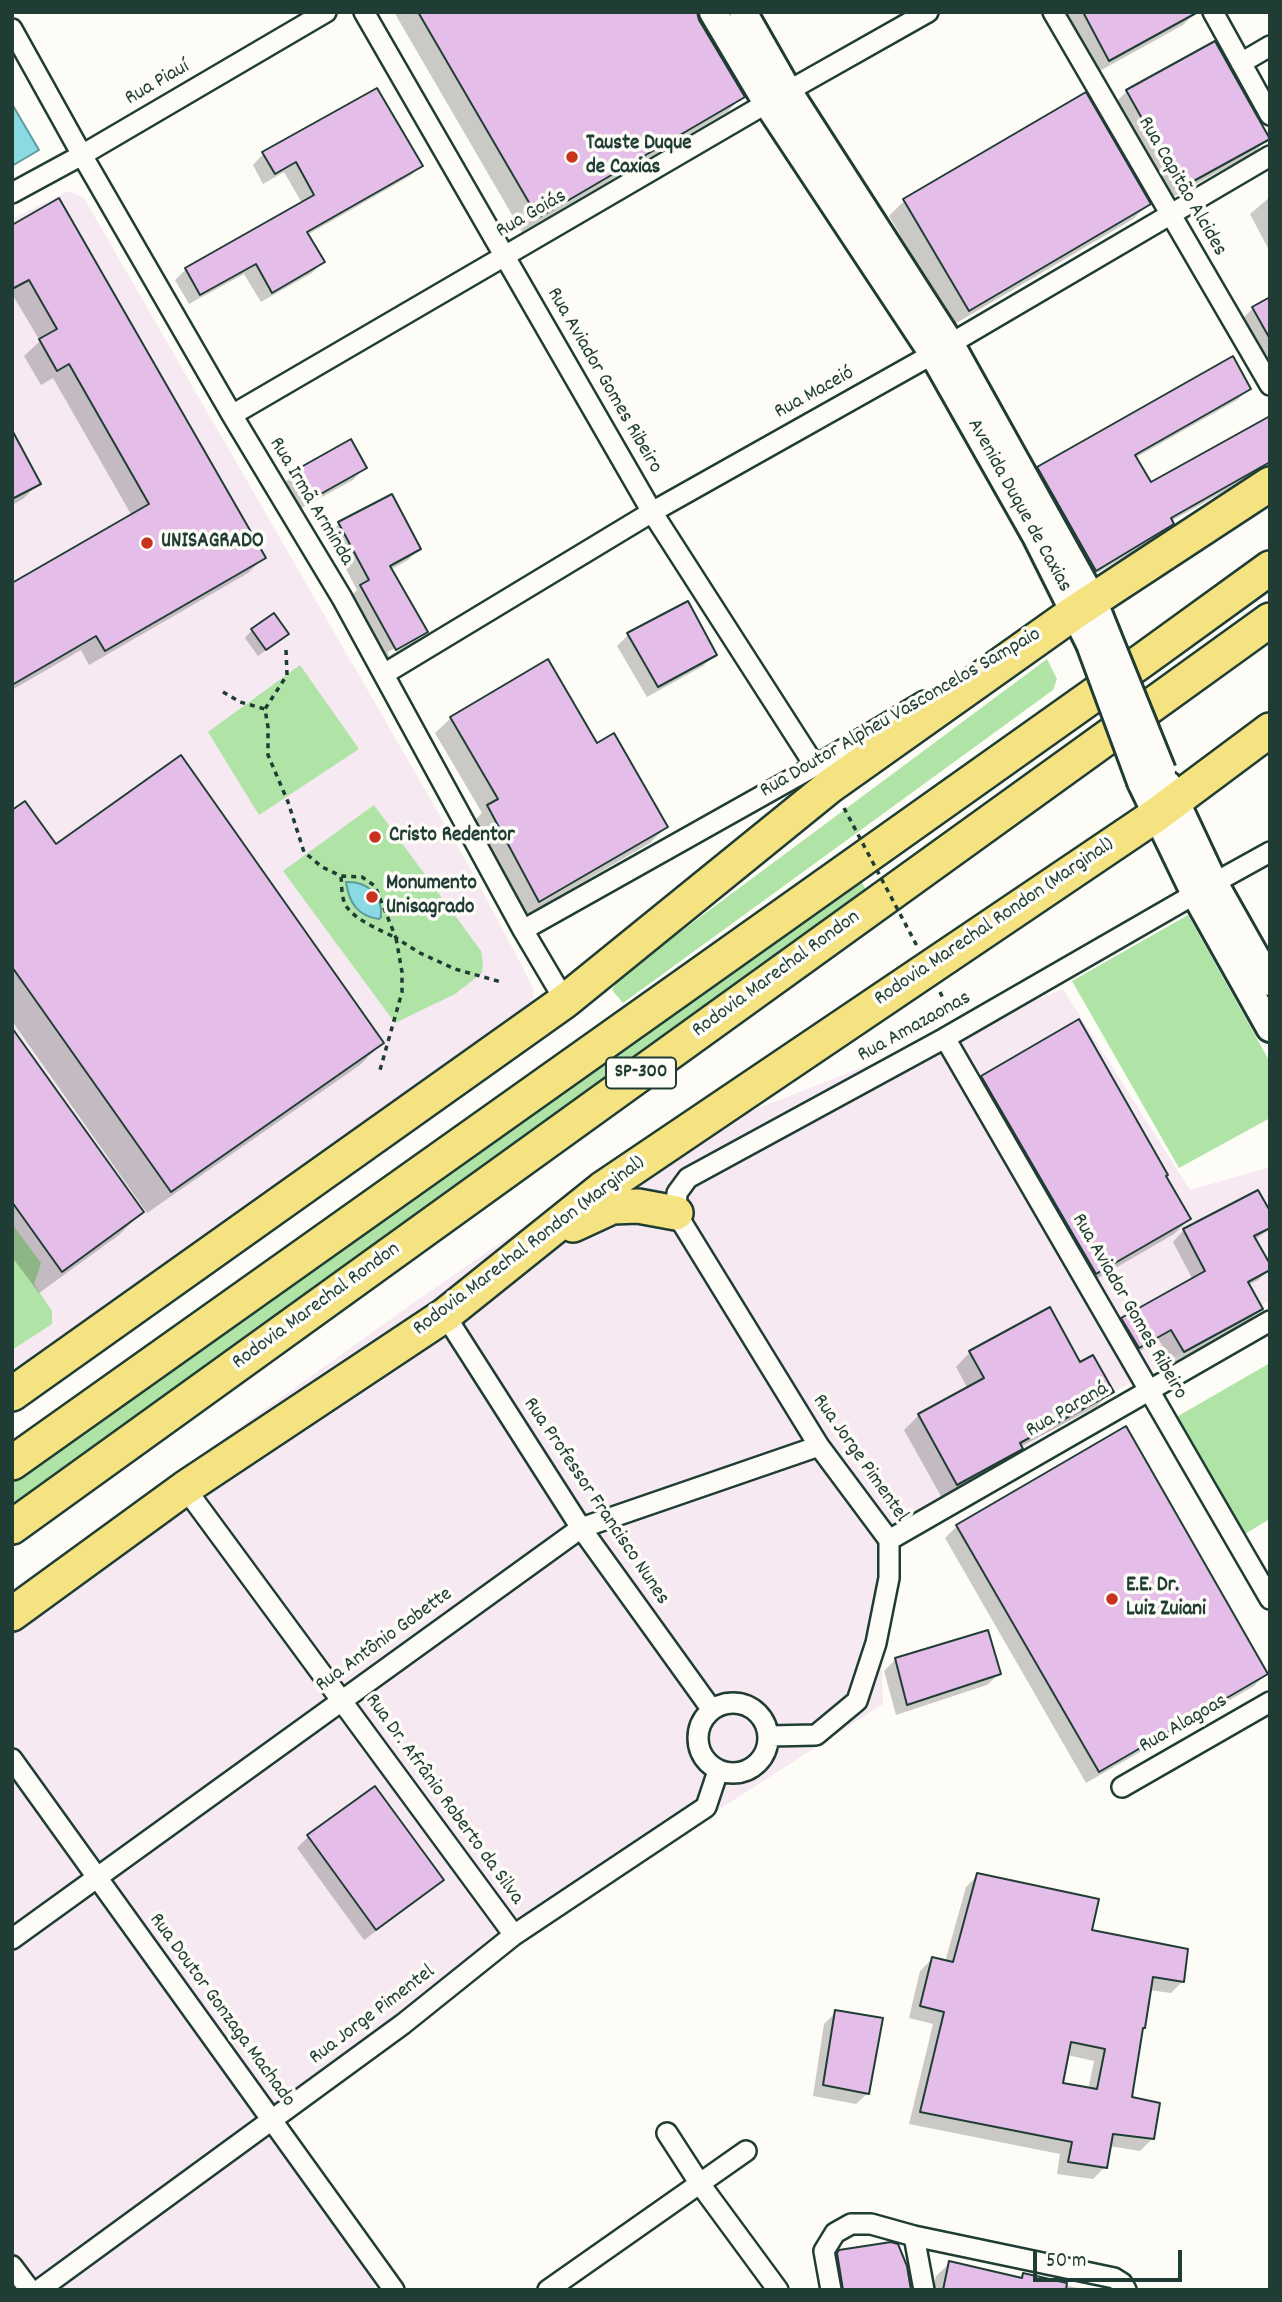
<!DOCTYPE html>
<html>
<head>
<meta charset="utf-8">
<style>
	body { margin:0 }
	#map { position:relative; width:1282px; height:2302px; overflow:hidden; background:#fdfcf7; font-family:Dekko,sans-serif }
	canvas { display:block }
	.frame { position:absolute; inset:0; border:14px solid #1f3d34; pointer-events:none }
	.scale { position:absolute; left:1033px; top:2250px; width:149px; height:32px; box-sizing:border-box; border:4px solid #1f3d34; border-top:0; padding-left:9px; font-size:21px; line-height:24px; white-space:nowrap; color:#1f3d34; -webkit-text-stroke:5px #fdfcf7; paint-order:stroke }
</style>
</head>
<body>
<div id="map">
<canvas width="1282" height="2302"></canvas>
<div class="frame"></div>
<div class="scale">50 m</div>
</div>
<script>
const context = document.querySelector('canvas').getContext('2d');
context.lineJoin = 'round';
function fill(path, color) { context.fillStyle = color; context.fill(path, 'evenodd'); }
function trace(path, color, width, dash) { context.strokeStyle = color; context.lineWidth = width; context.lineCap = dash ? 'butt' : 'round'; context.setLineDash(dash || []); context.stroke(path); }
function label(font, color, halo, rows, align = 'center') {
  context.font = font + ' Dekko,sans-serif'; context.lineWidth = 7; context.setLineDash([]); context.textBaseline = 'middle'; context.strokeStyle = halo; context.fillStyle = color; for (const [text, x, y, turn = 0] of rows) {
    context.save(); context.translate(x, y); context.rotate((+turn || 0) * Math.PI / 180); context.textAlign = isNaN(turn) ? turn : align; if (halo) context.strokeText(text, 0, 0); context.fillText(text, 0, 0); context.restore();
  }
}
const built = new Path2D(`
	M68 191 84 198 469 866 533 987 534 1003 12 1377V219Z
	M1063 989 1190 1190 1270 1167V1300L1108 1396 878 1538 883 1704 561 1911 280 2130 377 2290H12V1590L419 1299 613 1165Z`);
const green = new Path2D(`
	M1047 659 1057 679 1053 690 623 1003 612 990 621 976Z
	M300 665 359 749 259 815 208 732Z
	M374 805 481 951 483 964 482 973 455 994 395 1023 283 871Z
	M859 875 871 902 12 1514V1479Z
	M1188 915 1270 1062V1118L1179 1168 1072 981Z
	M12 1224 41 1263 34 1284 52 1311V1324L12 1350Z
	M1270 1363V1519L1238 1538 1173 1419Z`);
const water = new Path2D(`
	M12 104 39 150 12 166Z
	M346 882C367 881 383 895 381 917L379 919C357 916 349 902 346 882Z`);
const shadow = new Path2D(`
	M394 12H695L743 96 727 112 522 232Z
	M1062 12H1196L1183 25 1096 73Z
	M1127 91 1268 138 1255 152 1167 200 1114 104Z
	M263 154 421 165 410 176 307 235 323 262 312 273 261 302 244 274 189 304 175 280 186 269 302 203 284 172 263 184 253 165Z
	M1270 197V252L1250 214Z
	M905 200 1148 204 1133 219 953 325 889 216Z
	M12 226 263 558 248 573 89 665 81 650 12 690V585L132 516 53 378 41 385 24 356 40 341 12 294Z
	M1270 299V379L1238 323 1253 308Z
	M1249 389 1237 400 1135 458 1150 485 1270 427V466L1171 521 1172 524 1160 535 1084 581 1027 480 1038 469Z
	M12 434 39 483 23 499 12 505Z
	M364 468 353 480 298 510 284 484 295 472Z
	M339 524 419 549 408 560 390 570 425 632 414 643 384 660 349 598 357 590 328 535ZM414 637V641L389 656 388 652Z
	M252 630 287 634 258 656 245 638Z
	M628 635 715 655 703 666 647 697 617 646Z
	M451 718 596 745 666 827 650 843 523 917 473 822 482 813 435 733Z
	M12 813 55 846 382 1043 360 1065 147 1213 12 1021Z
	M12 1032 142 1212 119 1235 39 1293 12 1257Z
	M982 1077 1164 1177 1189 1219 1174 1234 1081 1288 967 1092Z
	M1270 1215V1229L1254 1240 1270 1268 1258 1280 1248 1285 1261 1308 1249 1320 1172 1363 1159 1340 1127 1358 1111 1330 1122 1319 1193 1280 1173 1242 1184 1230Z
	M970 1352 1079 1364 1111 1392 1097 1406 1020 1447 1006 1463 942 1498 904 1430 919 1415 968 1389 956 1367Z
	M957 1526 1266 1674 1254 1686 1086 1783 945 1538Z
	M895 1660 999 1674 987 1685 896 1715 884 1671Z
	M308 1837 442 1880 430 1891 364 1940 297 1848Z
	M978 1875 1090 1931 1183 1981 1171 1993 1149 1990 1130 2098 1152 2139 1140 2151 1109 2146 1105 2167 1093 2179 1057 2174 1060 2154 909 2124 933 2024 909 2018 920 1971 932 1959 945 1962 966 1887ZM1067 2055 1094 2061 1088 2090 1060 2085Z
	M836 2012 868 2093 856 2104 813 2096 824 2024Z
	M840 2252 910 2290H828L826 2266Z
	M950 2263 1020 2279 1024 2275 1086 2290H933L936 2276Z`);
const building = new Path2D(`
	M418 12H697L699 20 745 97 538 218Z
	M1083 12H1198L1109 61Z
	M1215 41 1270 139 1181 188 1126 90Z
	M377 88 423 166 307 232 325 262 272 293 256 264 200 295 185 268 314 195 296 162 275 174 262 152Z
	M1086 92 1151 204 969 311 903 199Z
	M59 198 266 558 105 651 96 636 12 685V583L149 504 69 364 57 371 39 339 57 329 29 280 12 289V225Z
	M1270 297V339L1252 307Z
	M1233 356 1251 389 1135 455 1151 482 1270 416V462L1171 518 1174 524 1096 571 1037 467Z
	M12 430 41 484 12 499Z
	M351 439 367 468 310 500 294 471Z
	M392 494 421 549 390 566 428 632 396 650 360 585 369 580 338 522Z
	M688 601 717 655 658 687 627 633Z
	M274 613 289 634 266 650 251 629Z
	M548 659 597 743 614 733 668 827 539 902 487 805 498 799 450 717Z
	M181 755 384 1043 171 1192 12 967V810L25 801 56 844Z
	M1079 1019 1168 1175 1166 1176 1191 1219 1096 1274 981 1076Z
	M12 1028 144 1212 62 1272 12 1202Z
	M1258 1190 1270 1211V1228L1254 1236 1270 1264V1270L1248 1282 1263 1309 1184 1352 1171 1330 1139 1348 1121 1318 1205 1271 1183 1229Z
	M1050 1307 1080 1362 1093 1355 1114 1392 1020 1443 1023 1449 957 1485 918 1414 984 1378 969 1351Z
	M1126 1426 1268 1674 1099 1772 956 1525Z
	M988 1630 1001 1674 907 1705 895 1658Z
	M375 1786 444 1880 376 1930 307 1835Z
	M977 1873 1099 1899 1092 1930 1188 1949 1184 1982 1153 1977 1145 2028H1143L1132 2097 1160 2103 1154 2139 1113 2134 1107 2168 1068 2162 1072 2142 920 2112 944 2012 920 2006 932 1957 953 1962ZM1071 2042 1105 2049 1097 2089 1063 2083Z
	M835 2010 883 2018 869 2094 823 2085Z
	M891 2242 898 2244 907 2266 911 2290H843L837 2253 839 2250Z
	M949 2261 1022 2278 1023 2273 1067 2283 1066 2290H943Z`);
const path = new Path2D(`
	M286 650 287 675 265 709 268 727V755L288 802 304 852 322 867 341 876 362 877 375 886 396 938 420 953 455 969 501 982
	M223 692 240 702 265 709
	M341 877C342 886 341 897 346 906 356 921 381 930 396 938L402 972V992L380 1070
	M940 992 950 1013`);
const street = new Path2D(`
	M364 12 652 512 815 766
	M1053 12 1270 385
	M1213 12 1270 115
	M12 29 82 155 232 415 342 598 523 930 565 1001
	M1241 63 1270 46
	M12 193 82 155 326 12
	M232 415 767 103 928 12
	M384 674 652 512 933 354 1270 156
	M1214 883 1270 852
	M523 930 815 766 924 701
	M945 1038 1270 1599
	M445 1315 581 1528 712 1710
	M185 1488 514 1935
	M889 1540 1270 1321
	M698 1738a35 35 0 1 1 70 0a35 35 0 1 1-70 0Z
	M769 1736 816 1735 857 1701 876 1643 889 1578V1540L819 1446 676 1213 677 1193 688 1178 945 1038 1195 894
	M12 1759 394 2290
	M1122 1787 1270 1702
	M12 1939 581 1528 819 1446
	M667 2133 700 2184 778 2290
	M914 2236 924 2290
	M12 2266 30 2290
	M39 2290 403 2024 514 1935 706 1807 718 1771
	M548 2290 746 2151
	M831 2290 824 2251 835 2233 851 2224H871L914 2236 1114 2278 1122 2283 1126 2290`);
const secondary = new Path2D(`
	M713 12 767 103 933 354 1036 536 1090 644
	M743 12 788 91 950 343 1093 600 1105 630
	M1141 782 1195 894 1270 1028
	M1168 785 1214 883 1270 982`);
const highway = new Path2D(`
	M573 1225 612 1207 638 1206 676 1213
	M12 1394 565 1001 830 786 1075 612 1270 484
	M12 1463 1143 660 1270 568
	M12 1527 1270 620
	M12 1614 185 1488 445 1315 602 1189 1156 815 1270 730`);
const pathBridge = new Path2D(`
	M844 808 917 946`);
const secondaryBridge = new Path2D(`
	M1105 630 1162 771
	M1090 644 1141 782`);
const markers = [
	[572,157,7,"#c8321e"],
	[147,543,7,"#c8321e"],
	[375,837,7,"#c8321e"],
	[372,897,7,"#c8321e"],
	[1112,1599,7,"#c8321e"]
];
const shields = [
	[641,1073,70]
];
const shieldNames = [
	["SP-300",641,1073]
];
const streetNames = [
	["Rua Piauí",158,84,-30],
	["Rua Capitão Alcides",1181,187,60],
	["Rua Goiás",532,215,-30],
	["Rua Aviador Gomes Ribeiro",603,381,60],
	["Rua Maceió",815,394,-29],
	["Rua Irmã Arminda",310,502,59],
	["Avenida Duque de Caxias",1018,506,61],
	["Rua Doutor Alpheu Vasconcelos Sampaio",901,714,-30],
	["Rodovia Marechal Rondon (Marginal)",995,923,-34],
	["Rodovia Marechal Rondon",777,975,-36],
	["Rua Amazaonas",915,1028,-29],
	["Rodovia Marechal Rondon (Marginal)",530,1247,-37],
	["Rodovia Marechal Rondon",317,1307,-36],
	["Rua Aviador Gomes Ribeiro",1128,1307,60],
	["Rua Paraná",1068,1411,-30],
	["Rua Jorge Pimentel",859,1459,55],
	["Rua Professor Francisco Nunes",595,1502,56],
	["Rua Antônio Gobette",385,1641,-36],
	["Rua Alagoas",1184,1725,-30],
	["Rua Dr. Afrânio Roberto da Silva",443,1800,54],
	["Rua Doutor Gonzaga Machado",221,2011,54],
	["Rua Jorge Pimentel",373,2016,-37]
];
const poiNames = [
	["Tauste Duque",586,145],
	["de Caxias",586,169],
	["UNISAGRADO",161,543],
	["Cristo Redentor",389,837],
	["Monumento",386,885],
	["Unisagrado",386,909],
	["E.E. Dr.",1126,1587],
	["Luiz Zuiani",1126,1611]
];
fill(built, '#f6e9f2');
fill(green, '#b0e4a6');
fill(water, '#89dae2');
trace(water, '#5f9b9c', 2);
fill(shadow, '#0003');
fill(building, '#e4bee8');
trace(building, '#1f3d34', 2);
trace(street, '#1f3d34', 24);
trace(secondary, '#1f3d34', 32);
trace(highway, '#1f3d34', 38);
trace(path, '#1f3d34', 3.5, [5, 5]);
trace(street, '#fdfcf7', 19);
trace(secondary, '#fdfcf7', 26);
trace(highway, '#f5e382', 33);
trace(secondaryBridge, '#1f3d34', 32, []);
trace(pathBridge, '#1f3d34', 3.5, [5, 5]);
trace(secondaryBridge, '#fdfcf7', 26);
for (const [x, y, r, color] of markers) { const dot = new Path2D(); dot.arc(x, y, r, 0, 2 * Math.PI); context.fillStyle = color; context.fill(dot); trace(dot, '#fdfcf7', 2.5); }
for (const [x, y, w] of shields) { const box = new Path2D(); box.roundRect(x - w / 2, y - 15.5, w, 31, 5); context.fillStyle = '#fdfcf7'; context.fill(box); trace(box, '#1f3d34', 2); }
label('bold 19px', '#1f3d34', null, shieldNames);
label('21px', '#1f3d34', '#fdfcf7', streetNames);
label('bold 21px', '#1f3d34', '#fdfcf7', poiNames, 'left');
</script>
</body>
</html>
